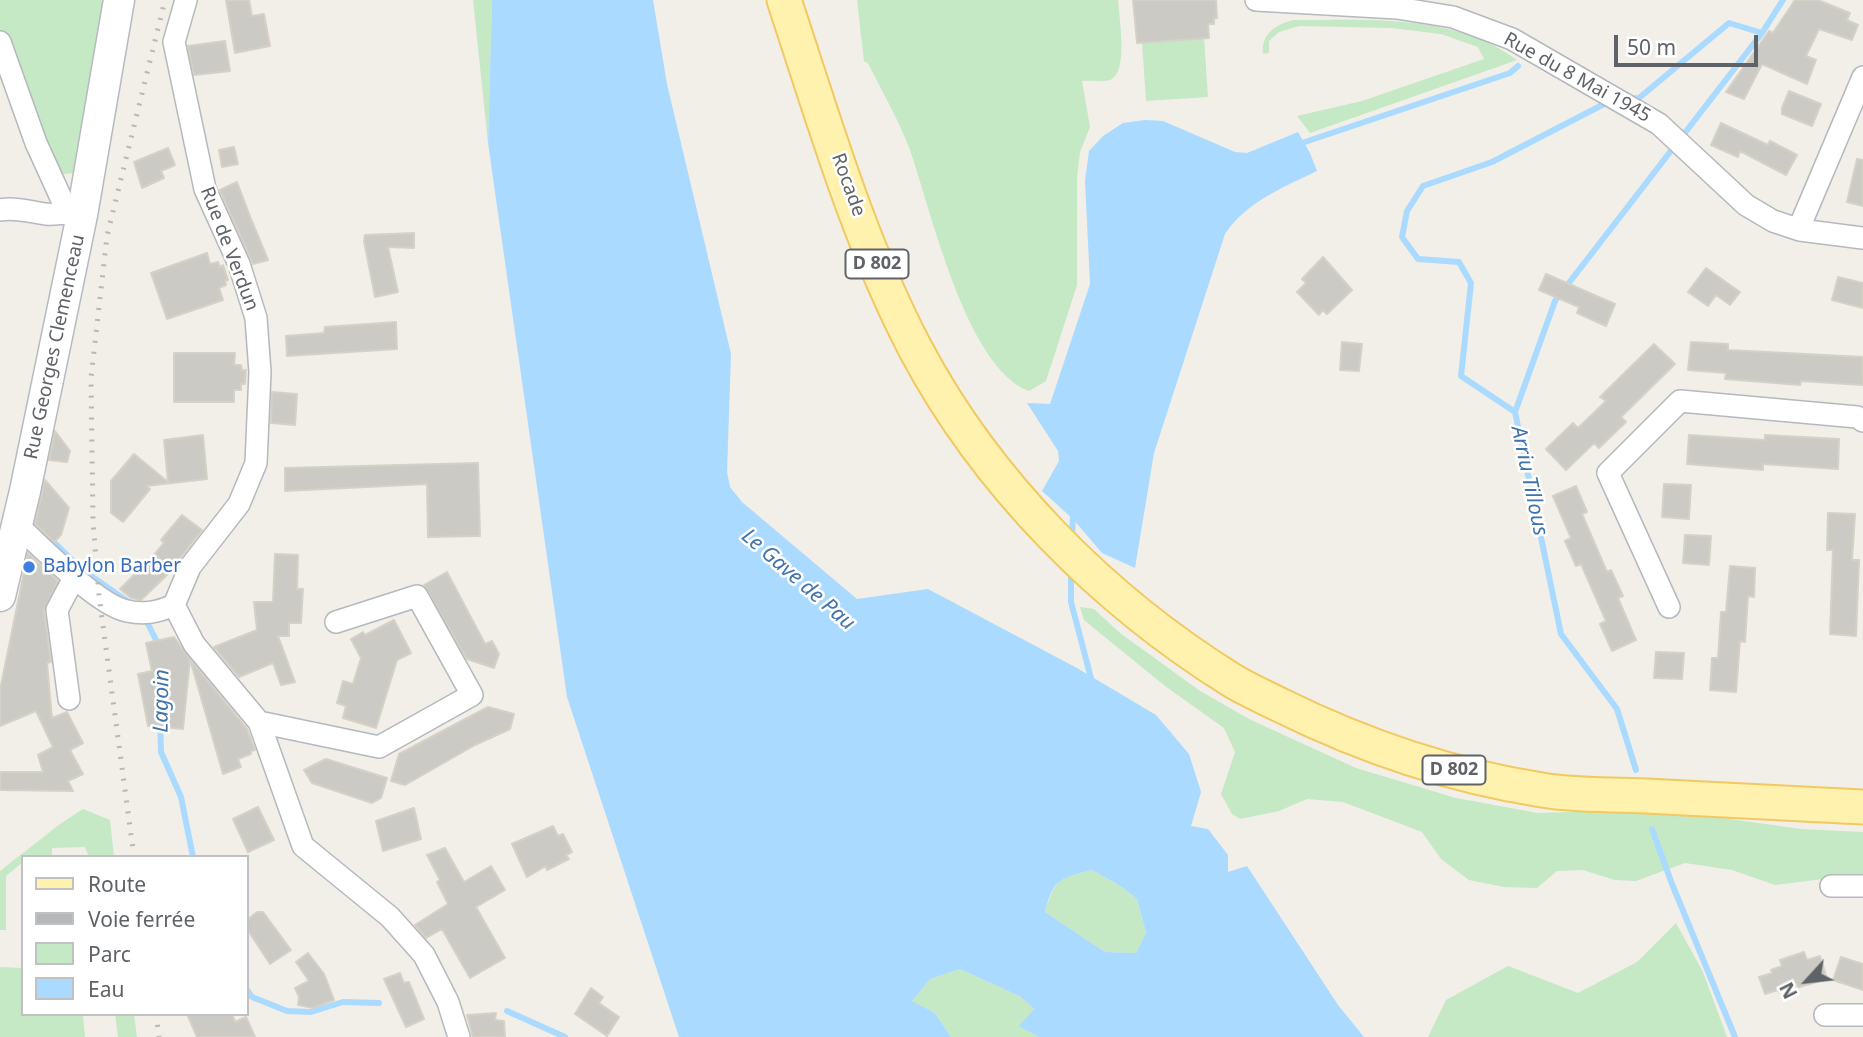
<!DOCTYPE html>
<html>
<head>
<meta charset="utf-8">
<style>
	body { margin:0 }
	#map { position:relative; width:1863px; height:1037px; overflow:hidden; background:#f1efe8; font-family:"Noto Sans",sans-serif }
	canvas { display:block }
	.legend { position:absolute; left:21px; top:855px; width:228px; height:161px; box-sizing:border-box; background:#fff; border:2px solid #bfc1c3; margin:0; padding:9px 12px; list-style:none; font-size:21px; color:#5f6368 }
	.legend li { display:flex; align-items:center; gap:14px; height:35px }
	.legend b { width:35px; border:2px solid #bfc1c3 }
	.north { position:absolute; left:1772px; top:946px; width:70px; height:70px; -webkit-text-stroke:5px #fff; paint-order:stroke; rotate:243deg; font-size:19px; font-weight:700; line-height:28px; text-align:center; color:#5f6368 }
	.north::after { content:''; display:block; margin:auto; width:24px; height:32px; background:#5f6368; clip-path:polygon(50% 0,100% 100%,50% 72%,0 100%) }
	.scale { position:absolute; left:1614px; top:35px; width:144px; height:32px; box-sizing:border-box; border:4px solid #5f6368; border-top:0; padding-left:9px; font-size:21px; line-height:24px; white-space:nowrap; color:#5f6368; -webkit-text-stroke:5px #fff; paint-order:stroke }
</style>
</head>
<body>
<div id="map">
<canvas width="1863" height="1037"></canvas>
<ul class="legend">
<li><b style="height:9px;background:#fff2af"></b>Route</li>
<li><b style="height:9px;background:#b6b7b8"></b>Voie ferrée</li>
<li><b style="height:19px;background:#c5e8c5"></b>Parc</li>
<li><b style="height:19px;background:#aadaff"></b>Eau</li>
</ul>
<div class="north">N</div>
<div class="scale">50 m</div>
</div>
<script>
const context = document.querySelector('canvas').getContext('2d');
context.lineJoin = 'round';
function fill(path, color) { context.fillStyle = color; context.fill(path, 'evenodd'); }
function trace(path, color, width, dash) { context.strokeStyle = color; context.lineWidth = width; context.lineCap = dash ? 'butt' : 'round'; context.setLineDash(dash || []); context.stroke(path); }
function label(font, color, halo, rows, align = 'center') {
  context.font = font + ' "Noto Sans",sans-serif'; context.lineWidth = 5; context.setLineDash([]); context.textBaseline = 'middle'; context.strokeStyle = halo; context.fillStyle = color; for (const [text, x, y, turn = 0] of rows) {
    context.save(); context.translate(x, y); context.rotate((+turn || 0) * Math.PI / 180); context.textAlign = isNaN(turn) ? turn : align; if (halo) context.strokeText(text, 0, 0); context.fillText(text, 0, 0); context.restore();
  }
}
const green = new Path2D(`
	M0 0H103L75 173 61 174 37 119 0 74Z
	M473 0H492L488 143Z
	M857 0H1118C1119 17 1129 73 1110 80 1102 82 1090 80 1082 81L1090 127 1080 152 1077 177V285L1046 381 1029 391C966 368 931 210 910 150 899 120 882 92 868 63L864 61Z
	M1293 20C1366 20 1455 13 1517 60L1310 133 1297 116 1362 101 1484 59 1478 47 1441 34 1391 28 1299 26 1279 32 1269 41V53L1263 54C1261 34 1275 25 1293 20Z
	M1204 38 1208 97 1146 101 1142 42Z
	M1080 607 1094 609 1120 633 1200 691 1251 720 1356 768 1456 798 1538 813 1659 809 1801 829 1863 832V874L1775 885 1732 870 1685 863 1636 881 1615 880 1583 870 1557 871 1537 888 1504 887 1469 880 1441 859 1422 832 1343 802 1307 799 1279 811 1240 819 1232 814 1221 794 1235 752 1224 728 1165 686 1084 620Z
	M83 809 110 820 114 857H89L85 847 52 848V857H23V862L6 876V930H0V871L60 824Z
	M1092 870 1119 885 1137 899 1146 933 1136 953 1105 952 1045 912C1055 878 1059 878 1092 870Z
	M1676 923 1703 972 1727 1037H1428L1446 1000 1508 966 1578 993 1637 962Z
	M0 967 23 968V1014H83L85 1037H0Z
	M960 969 1021 997 1034 1009 1020 1026 1040 1037H951L935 1013 912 1001 930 979Z
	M115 1014H134L137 1037H118Z`);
const water = new Path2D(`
	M492 0H653L667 84 731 354 727 472 730 487 742 502 857 599 928 589 1077 668 1156 715 1189 754 1201 792 1191 826 1208 829 1228 855V872L1247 866 1338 1005 1364 1037H1039L1019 1026 1034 1009 1021 997 960 969 930 979 912 1001 935 1013 951 1037H679L567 697 488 143ZM1092 870 1119 885 1137 899 1146 933 1136 953 1105 952 1045 912C1053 879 1060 878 1092 870Z
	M1145 120 1163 121 1235 152 1247 153 1298 132 1310 153 1317 171C1284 187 1246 202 1225 234L1154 453 1135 568 1102 553 1073 519 1042 491 1059 461 1058 451 1027 403 1050 404 1090 284 1085 181 1089 151 1103 136 1123 123Z`);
const stream = new Path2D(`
	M1629 99 1639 98 1729 23 1762 33
	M1296 145 1510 73 1518 66
	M1515 412 1461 376 1471 283 1459 262 1418 259 1402 237 1407 211 1423 186 1492 162 1608 102
	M1072 538 1073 514
	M55 543 81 569 130 603
	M1071 570V602L1092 682
	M145 618 159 646
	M160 719 161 752 181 797 193 857
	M1636 770 1617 709 1561 634 1515 412 1555 301 1762 33 1783 0
	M1652 829 1672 884 1735 1037
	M247 990 252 997 287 1011 311 1012 343 1002 379 1003
	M507 1011 565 1037`);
const building = new Path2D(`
	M226 0H249L252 16 264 14 270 46 235 53Z
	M1133 0H1216L1217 18 1214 19V24H1208L1209 38 1137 43Z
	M1795 0H1818L1850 13 1847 20 1858 25 1852 40 1819 29 1806 56 1816 60 1807 84 1762 64 1744 99 1726 92 1769 31 1773 33Z
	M225 41 230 71 194 75 188 46Z
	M1789 91 1821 104 1812 126 1782 114V108Z
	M1721 123 1768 145 1770 141 1797 155 1786 175 1740 151 1738 157 1711 145Z
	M234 147 238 164 222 167 219 150Z
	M168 148 175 165 161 171 164 178 142 188 134 162Z
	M1857 159 1863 160V206L1847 202Z
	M237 182 251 219 268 260 253 264 220 190Z
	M414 233V248L388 247 398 292 375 297 364 241 365 235Z
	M207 253 210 264 218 262 220 267 223 265 228 280 225 281 226 285 219 288 223 300 167 319 151 273Z
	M1323 257 1352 290 1327 314 1323 310 1319 315 1297 292 1306 283 1302 279Z
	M1706 268 1740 292 1730 305 1716 295 1708 306 1688 292Z
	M1546 274 1615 304 1606 326 1577 313 1579 307 1539 290Z
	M1838 277 1863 283V308L1832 300Z
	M396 322 397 349 287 356 286 336 324 333 325 327Z
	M1342 342 1362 344 1359 371 1340 370Z
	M1691 342 1728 344V350L1863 357V385L1801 381 1800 385 1725 379 1726 373 1688 370Z
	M1654 344 1675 364 1621 417 1626 422 1599 448 1594 443 1566 470 1546 449 1573 423 1578 428 1606 401 1600 397Z
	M174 353H235L234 365H241L242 370H246L245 384H241V390H234V402H174Z
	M272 392 297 394 295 425 271 423Z
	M55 431 70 451 67 462 49 460Z
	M203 435 207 479 146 486 150 489 123 522 111 513V481L134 454 168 482 164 440Z
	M1689 435 1765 440V435L1839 439 1838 469 1763 464V470L1687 464Z
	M478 463 480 536 428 537 427 484 285 491V468Z
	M45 480 69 508 61 535 54 542 35 524Z
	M1664 484 1691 485 1689 519 1662 517Z
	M1576 486 1587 512 1582 514 1607 572 1611 570 1623 596 1618 598 1636 640 1612 651 1600 624 1606 621 1581 564 1576 566 1565 541 1571 538 1553 496Z
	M1828 513 1855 514 1852 560H1859L1856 636 1830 634 1833 550H1827Z
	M182 515 202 530 168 574 141 600 131 598 120 589 153 556 164 543 161 540Z
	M1685 535 1711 536 1709 565 1683 563Z
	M28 553 58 581 44 611 51 662 47 663 52 718 67 712 83 743 70 750 83 774 68 781 73 791 0 790V772H43L38 755 53 747 36 711 0 726V690Z
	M275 554 298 555 297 589H303L301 623H289V636H278L295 682 281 685 273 663 239 677 214 647 257 630 254 602H273Z
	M1730 566 1755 568 1754 597 1748 596 1745 642 1740 641 1736 692 1710 690 1712 658H1718L1721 612H1726Z
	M447 572 485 644 492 641 499 654 494 668 467 659 424 585Z
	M394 620 411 653 397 660 376 728 343 718 346 706 337 703 343 681 353 684 361 658 351 639 363 632 365 635Z
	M174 637 190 659 183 729 148 726 138 674 152 671 146 643Z
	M1656 652 1684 653 1682 679 1654 678Z
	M190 659 247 729 255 750 251 751V754L238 759 241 767 223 774Z
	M488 707 514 714 510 729 475 745 405 785 391 781 399 754Z
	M326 759 387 778 381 798 372 803 312 783 304 770Z
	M258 807 274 840 248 852 233 819Z
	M414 808 421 839 383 851 376 821Z
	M553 826 558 836 563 834 572 852 566 855 569 859 547 870 546 866 527 877 512 844Z
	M445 848 464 882 491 866 505 890 476 907 505 958 470 978 442 929 426 938 415 925 448 904 437 882 440 880 427 855Z
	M257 912H263L291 950 270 964 247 929V920Z
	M1804 952 1807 960 1820 956 1827 979 1779 993 1778 990 1765 994 1759 977 1772 973 1771 970 1782 966 1780 960Z
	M308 953 324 974 334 1000 313 1008 298 1005 299 997 295 988 309 981 296 962Z
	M1841 957 1863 964V990L1833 980Z
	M400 973 404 983 409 982 424 1019 406 1027 384 979Z
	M591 988 603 997 599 1003 619 1017 607 1036 575 1014Z
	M496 1013 495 1020 504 1021 505 1037H473L467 1015Z
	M187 1014H232L235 1022 246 1017 255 1037H197Z`);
const minor = new Path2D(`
	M1256 0 1397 8 1453 17 1512 39 1659 124 1746 205 1773 221 1800 230 1863 238
	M0 42 36 143 67 211
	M0 210C16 207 31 212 46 214 58 215 68 211 81 214
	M1800 230 1802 221 1863 77
	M17 525C42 547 97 605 127 611 145 615 158 612 174 605
	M174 605 190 567 239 504 256 463 260 372 256 318 239 264 205 189 174 42 186 0
	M174 605 194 644 259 722 303 846 390 917 424 955 448 1002 459 1037
	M1669 607 1608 473 1680 401 1857 417 1863 421
	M69 699 57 610 74 578
	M259 722 379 747 472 695 417 596 336 622
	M1831 886H1863
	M1825 1015H1863`);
const secondary = new Path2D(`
	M0 596 25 491 82 215 119 0`);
const primary = new Path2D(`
	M784 0C823 117 858 240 916 350 987 484 1104 601 1233 681 1248 690 1264 697 1280 705 1361 745 1452 776 1542 790 1576 796 1612 794 1646 796 1719 800 1791 803 1863 807`);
const rail = new Path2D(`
	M134 857 99 596 93 522 91 378 107 236 165 0
	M156 1014 159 1037`);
const markers = [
	[29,567,7,"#3f7fe0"]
];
const shields = [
	[877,264,63],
	[1454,770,63]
];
const shieldNames = [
	["D 802",877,264],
	["D 802",1454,770]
];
const streetNames = [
	["Rue du 8 Mai 1945",1577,78,29],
	["Rocade",848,185,70],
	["Rue de Verdun",229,249,69],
	["Rue Georges Clemenceau",55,347,-78]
];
const shopNames = [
	["Babylon Barber",43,567]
];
const waterNames = [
	["Arriu Tillous",1529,481,78],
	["Le Gave de Pau",798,580,41],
	["Lagoin",162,701,-89]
];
fill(green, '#c5e8c5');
fill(water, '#aadaff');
trace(stream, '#aadaff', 6);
fill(building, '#cccac5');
trace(building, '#d6d1c6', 2);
trace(minor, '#b5b8bc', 24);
trace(secondary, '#b6babf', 33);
trace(primary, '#f2c960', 37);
trace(minor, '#fff', 21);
trace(secondary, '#fff', 30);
trace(primary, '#fff2af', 33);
trace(rail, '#b6b7b8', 5, [2, 9]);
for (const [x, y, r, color] of markers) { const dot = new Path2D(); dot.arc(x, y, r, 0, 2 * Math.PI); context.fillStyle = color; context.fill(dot); trace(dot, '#fff', 2.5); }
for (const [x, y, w] of shields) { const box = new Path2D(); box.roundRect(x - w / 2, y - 14.5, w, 29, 5); context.fillStyle = '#fff'; context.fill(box); trace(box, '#5f6368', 2); }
label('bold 18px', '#5f6368', null, shieldNames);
label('19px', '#5f6368', '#fff', streetNames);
label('19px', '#366cbe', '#fff', shopNames, 'left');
label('italic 21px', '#4174aa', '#fff', waterNames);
</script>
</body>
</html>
